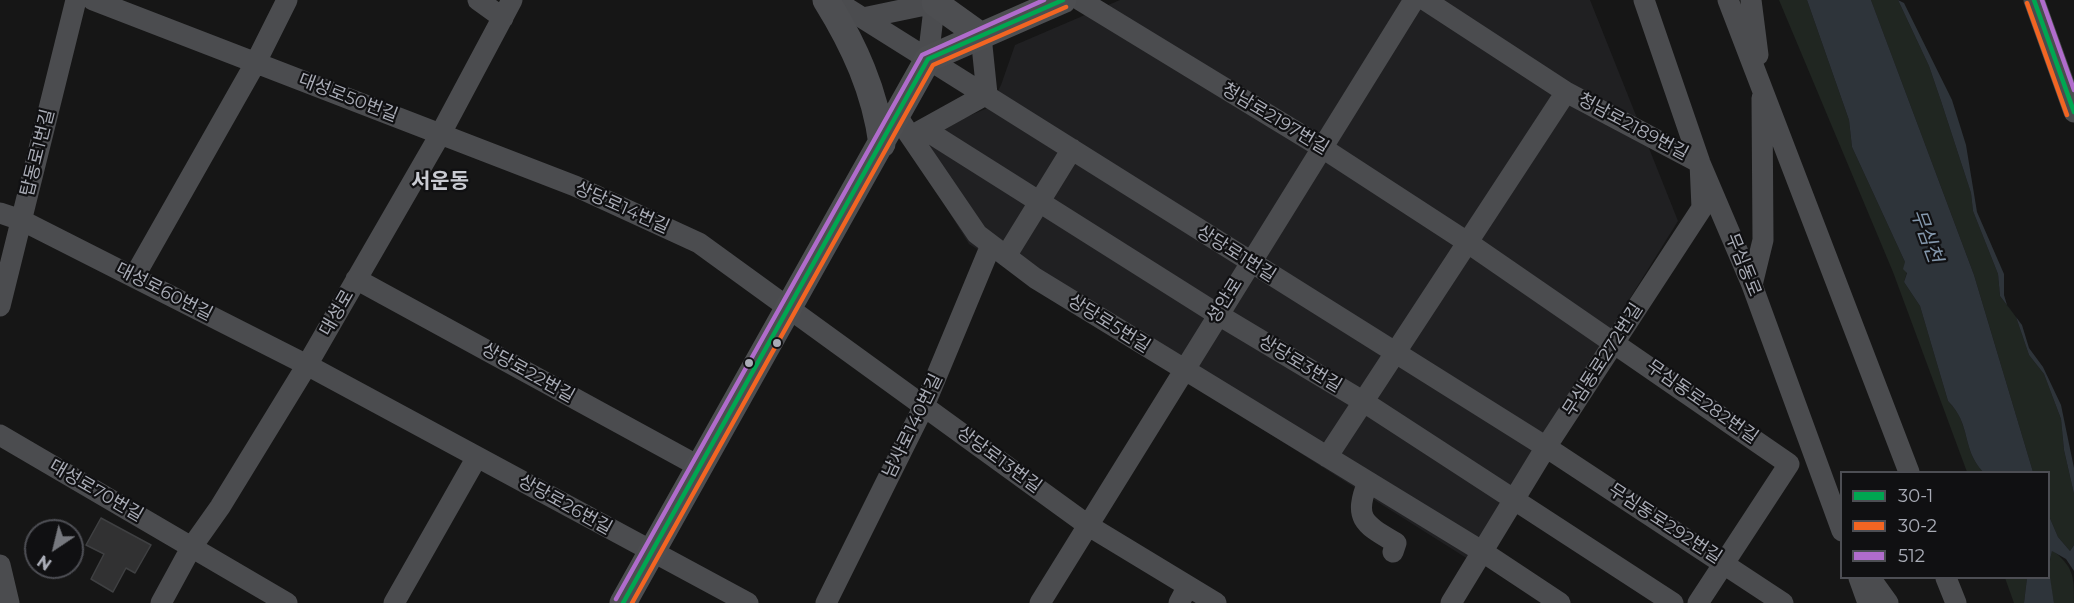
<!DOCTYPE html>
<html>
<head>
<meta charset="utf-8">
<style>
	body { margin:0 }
	#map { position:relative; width:2074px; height:603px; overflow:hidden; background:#161616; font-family:Montserrat,sans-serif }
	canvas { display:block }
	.legend { position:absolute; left:1840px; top:471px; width:210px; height:108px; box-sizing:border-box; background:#101012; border:2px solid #4d4e54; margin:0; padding:8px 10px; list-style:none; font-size:18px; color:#a9acb6 }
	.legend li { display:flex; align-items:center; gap:12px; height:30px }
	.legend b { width:30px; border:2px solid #4d4e54 }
	.north { position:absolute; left:24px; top:519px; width:60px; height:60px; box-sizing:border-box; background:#101012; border:2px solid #4d4e54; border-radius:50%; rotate:215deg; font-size:16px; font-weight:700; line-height:24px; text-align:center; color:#a9acb6 }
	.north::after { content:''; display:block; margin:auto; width:21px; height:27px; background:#76787e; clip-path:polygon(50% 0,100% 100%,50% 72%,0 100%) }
</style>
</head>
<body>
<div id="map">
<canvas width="2074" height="603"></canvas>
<ul class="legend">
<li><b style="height:8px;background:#00a651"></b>30-1</li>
<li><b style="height:8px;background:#f26522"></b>30-2</li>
<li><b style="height:8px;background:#b06ccc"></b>512</li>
</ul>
<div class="north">N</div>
</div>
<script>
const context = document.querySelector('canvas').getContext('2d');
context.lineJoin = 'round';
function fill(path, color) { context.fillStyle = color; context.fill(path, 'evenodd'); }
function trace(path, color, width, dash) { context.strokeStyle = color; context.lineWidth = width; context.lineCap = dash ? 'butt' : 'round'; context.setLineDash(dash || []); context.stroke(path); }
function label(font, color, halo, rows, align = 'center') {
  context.font = font + ' Montserrat,"Noto Sans KR",sans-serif'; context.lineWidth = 4.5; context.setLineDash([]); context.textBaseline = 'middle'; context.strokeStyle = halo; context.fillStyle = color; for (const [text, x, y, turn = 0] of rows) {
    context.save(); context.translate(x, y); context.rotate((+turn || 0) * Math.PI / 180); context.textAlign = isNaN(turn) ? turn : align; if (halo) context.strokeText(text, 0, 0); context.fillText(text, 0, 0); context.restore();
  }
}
const built = new Path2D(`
	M1120 0H1590L1678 221 1468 559 969 244 915 157 924 135 990 107 1001 85 1015 45Z`);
const green = new Path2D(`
	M1779 0H1807L1849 120 1852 147 1905 262 1907 272 1904 282 1920 306 1948 401C1972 425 1961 448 1983 472H1967L1893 272Z
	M1871 0H1898L1929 66 1941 101 1971 193 1973 211 1998 274 2000 296 2016 317 2029 355 2044 374 2061 419 2064 450 2074 494V545L2070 551 2058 537 2049 516 2048 472H2033L1974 275Z
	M2052 550C2074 567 2074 576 2074 603H2054L2048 571Z
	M2005 578H2027L2024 603H2014Z`);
const water = new Path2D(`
	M1807 0H1871L1974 275 2033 472H1983C1961 448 1972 425 1948 401L1920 306 1904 282 1907 273 1903 269 1905 262 1852 147 1849 120Z
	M1898 0 1904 3 1952 100 1966 145 1977 212 2004 274V295L2007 305 2022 325 2029 348 2043 367 2061 405 2074 468V494L2064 450 2061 419 2044 374 2029 355 2016 317 2000 296 1998 274 1973 211 1971 193 1941 101 1929 66Z
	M2049 516 2058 537 2070 551 2074 545V571L2066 559 2052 551 2049 564Z
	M2049 571 2054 603H2024L2027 578H2048Z`);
const building = new Path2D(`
	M101 518 151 545 135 573 126 568 113 592 91 579 104 554 86 545Z`);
const minor = new Path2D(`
	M93 0 575 186 699 243 1089 526 1216 603
	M478 0 503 18
	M834 0 1546 447 1783 603
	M1080 0 1321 147 1467 242 1789 464
	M1425 0 1566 92 1700 163 1702 208 1546 447 1451 603
	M1644 0 1700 163 1752 285 1842 531
	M1728 0 1909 472
	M1751 0 1758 55
	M2034 0 2074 112
	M863 18 935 3
	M928 59 935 0
	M896 115 977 234 1035 278 1483 552 1560 603
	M924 129 1217 314 1364 402 1673 603
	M913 135 987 94 981 36
	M0 213 21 220 307 365 748 603
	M1006 256 1072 149
	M134 277 256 62 287 0
	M356 279 700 467
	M1752 285 1763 240 1762 98
	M0 306 76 0
	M0 435 287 603
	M1327 457 1566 92
	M1368 482C1353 519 1364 524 1396 543L1393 552
	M0 565 9 603
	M1859 578 1868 603
	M1870 578 1888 603
	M1946 578 1956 603
	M161 603 191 548 220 507 307 365 441 133 512 0
	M394 603 477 457
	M826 603 924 406 991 245
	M1040 603 1414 0
	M1179 603 1188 586
	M1698 603 1789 464`);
const major = new Path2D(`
	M826 0C854 45 875 91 882 144
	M935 3 981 36
	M623 603 928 59 1063 0`);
const bus1 = new Path2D(`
	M2034 0 2074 112
	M623 603 928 59 1063 0`);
const bus2 = new Path2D(`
	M2027 3 2067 115
	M632 603 933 65 1066 7`);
const bus3 = new Path2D(`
	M2042 0 2074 90
	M616 599 922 55 1044 0`);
const markers = [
	[777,343,5,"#a9acb6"],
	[749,363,5,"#a9acb6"]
];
const streetNames = [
	["대성로50번길",348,98,21],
	["청남로2197번길",1275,119,31],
	["청남로2189번길",1633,127,28],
	["탑동로1번길",38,153,-76],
	["상당로14번길",622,208,24],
	["상당로1번길",1236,254,32],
	["무심동로",1743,265,68],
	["대성로60번길",164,292,27],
	["성안로",1225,301,-58],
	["대성로",337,313,-60],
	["상당로5번길",1109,324,32],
	["무심동로272번길",1603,360,-57],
	["상당로3번길",1300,364,31],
	["상당로22번길",528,373,29],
	["무심동로282번길",1702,402,35],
	["남사로140번길",913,426,-64],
	["상당로13번길",999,460,36],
	["대성로70번길",96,491,30],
	["상당로26번길",565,505,29],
	["무심동로292번길",1665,524,33]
];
const waterNames = [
	["무심천",1926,236,70]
];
const quarterNames = [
	["서운동",440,182]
];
fill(built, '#202022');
fill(green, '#202621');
fill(water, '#2e343a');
fill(building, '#313132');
trace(building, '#3f4042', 1.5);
trace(minor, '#4b4c4f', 21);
trace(major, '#4d4e51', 27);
trace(bus1, '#00a651', 4.5);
trace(bus2, '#f26522', 4.5);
trace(bus3, '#b06ccc', 4.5);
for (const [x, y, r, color] of markers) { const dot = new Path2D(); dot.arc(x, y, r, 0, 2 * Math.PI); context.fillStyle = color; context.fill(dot); trace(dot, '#101012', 2); }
label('18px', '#a9acb6', '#101012', streetNames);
label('italic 20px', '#8498ad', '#101012', waterNames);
label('bold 21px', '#c9cbd2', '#101012', quarterNames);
</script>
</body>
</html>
